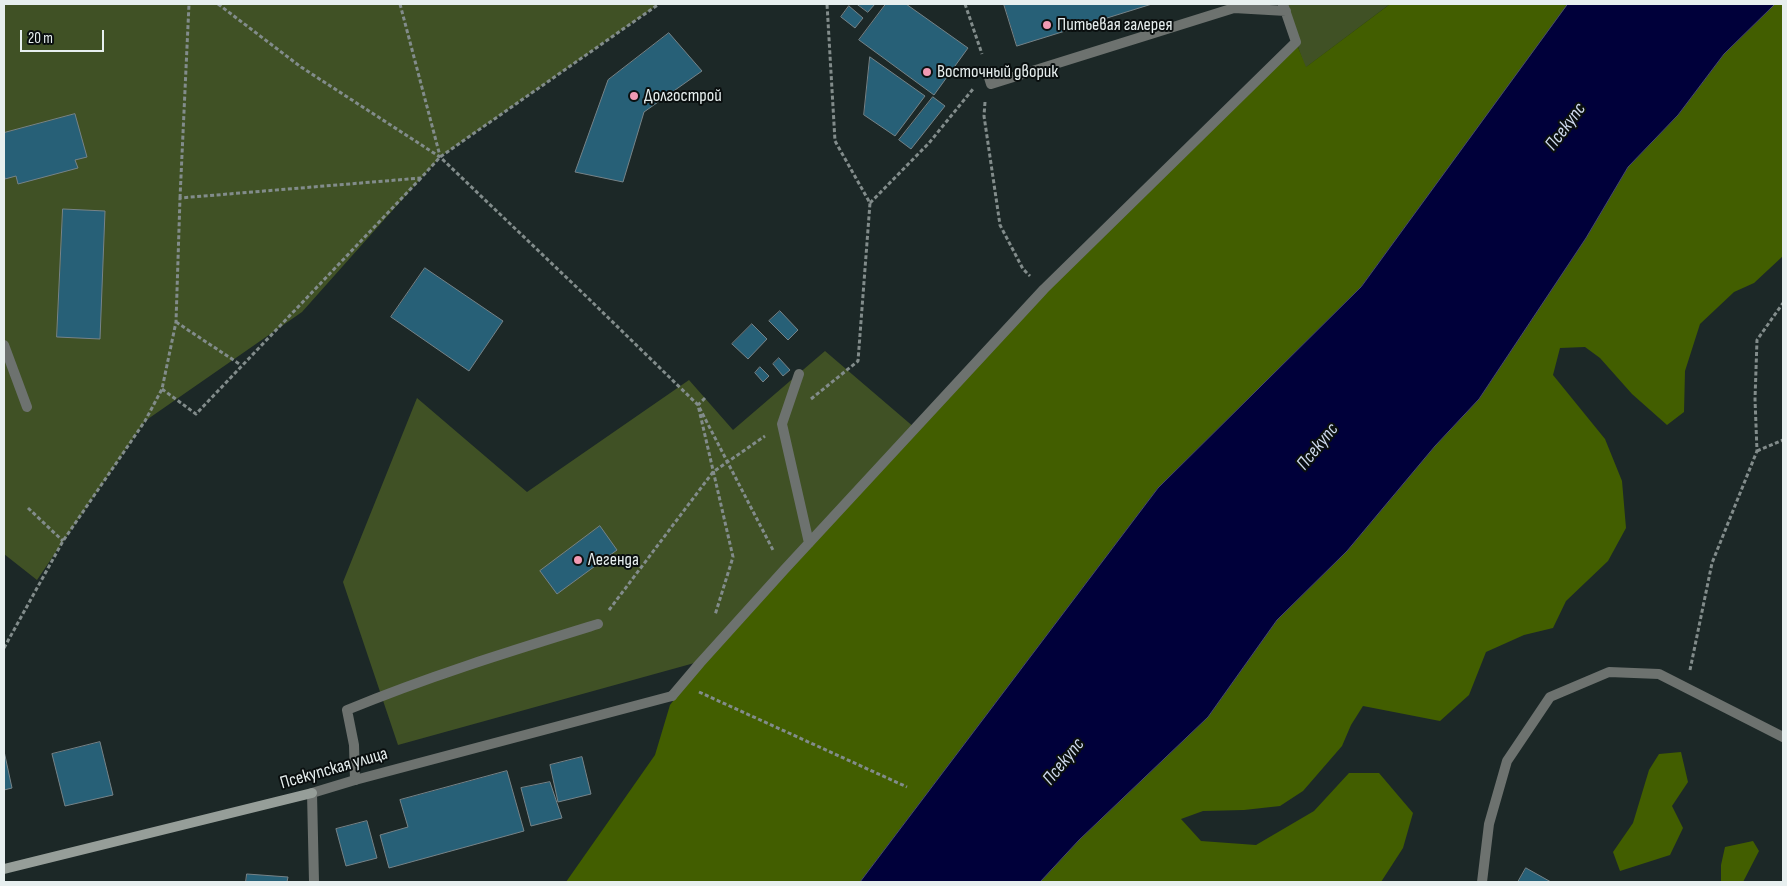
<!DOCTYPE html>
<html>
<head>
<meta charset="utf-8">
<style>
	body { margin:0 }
	#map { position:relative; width:1787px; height:886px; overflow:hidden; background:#1c2827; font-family:"Sofia Sans Condensed",sans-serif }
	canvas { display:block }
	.frame { position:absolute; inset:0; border:5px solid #e7efef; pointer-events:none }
	.scale { position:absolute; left:20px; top:30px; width:84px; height:22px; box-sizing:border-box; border:2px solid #e7efef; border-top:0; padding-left:6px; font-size:15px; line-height:18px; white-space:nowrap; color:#e7efef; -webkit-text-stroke:4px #0a0f0f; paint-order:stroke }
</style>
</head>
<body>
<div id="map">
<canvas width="1787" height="886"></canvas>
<div class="frame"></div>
<div class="scale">20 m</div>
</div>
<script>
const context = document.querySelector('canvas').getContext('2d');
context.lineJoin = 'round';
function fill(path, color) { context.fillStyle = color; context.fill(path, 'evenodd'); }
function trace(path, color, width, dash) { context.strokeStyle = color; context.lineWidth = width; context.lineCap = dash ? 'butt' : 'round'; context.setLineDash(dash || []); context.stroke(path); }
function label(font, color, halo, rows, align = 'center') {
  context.font = font + ' "Sofia Sans Condensed",sans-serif'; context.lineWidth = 4; context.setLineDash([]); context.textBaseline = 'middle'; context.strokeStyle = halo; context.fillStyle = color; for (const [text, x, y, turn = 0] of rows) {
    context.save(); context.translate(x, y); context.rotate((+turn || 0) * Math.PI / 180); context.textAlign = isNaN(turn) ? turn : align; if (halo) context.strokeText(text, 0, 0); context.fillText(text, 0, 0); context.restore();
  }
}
const green = new Path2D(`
	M4 4H659L440 157 302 312 145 421 37 580 4 554Z
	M1284 4H1390L1305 68Z
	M825 351 915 428 698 662 398 745 343 582 417 398 527 492 689 380 733 430Z`);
const forest = new Path2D(`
	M1390 4H1568L1361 287 1158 488 860 882H566L655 755 670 705 701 664 1044 289 1296 42 1306 67Z
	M1775 4H1783V256L1754 283 1734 292 1700 324 1685 371 1684 412 1667 425 1632 394 1600 358 1585 347 1560 348 1553 375 1605 439 1622 481 1626 528 1608 561 1566 601 1553 628 1524 635 1486 652 1469 695 1440 721 1363 706 1351 725 1342 746 1303 791 1280 806 1244 810 1203 811 1181 819 1201 841 1256 845 1314 811 1349 773H1379L1413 813 1403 848 1381 882H1040L1079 840 1208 717 1277 620 1347 551 1435 446 1479 399 1586 238 1628 167 1678 115 1724 54Z
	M1681 752 1688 782 1672 806 1683 828 1670 855 1620 871 1613 852 1633 823 1649 770 1659 754Z
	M1753 841 1759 851 1743 882H1721V865L1725 847Z`);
const water = new Path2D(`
	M1568 4H1775L1724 54 1678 115 1628 167 1586 238 1479 399 1435 446 1347 551 1277 620 1208 717 1079 840 1040 882H860L1158 488 1361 287Z`);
const building = new Path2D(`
	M857 4H875L868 12Z
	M886 4H906L968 48 934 95 859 40Z
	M1004 4H1152L1017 46Z
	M849 6 863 18 855 28 841 17Z
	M669 33 702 71 644 112 623 182 575 172 608 80Z
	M870 57 925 96 895 136 864 115Z
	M933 97 945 106 911 149 899 140Z
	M75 114 87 157 75 160 78 168 18 184 16 176 5 179 4 173V133Z
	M63 209 105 211 100 339 57 337Z
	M425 268 503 321 469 371 391 317Z
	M780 311 798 330 788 340 769 321Z
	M752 324 767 339 748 359 732 344Z
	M779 358 790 370 783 376 773 364Z
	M760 367 769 376 763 382 755 373Z
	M600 526 617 550 557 594 540 571Z
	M100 742 113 795 65 806 52 754Z
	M4 751 12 788 4 790Z
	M582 757 591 794 558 802 550 765Z
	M507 771 524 831 389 868 380 835 408 827 400 800Z
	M550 782 562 818 531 826 521 788Z
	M367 821 377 858 346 866 336 829Z
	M1526 868 1551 882H1518Z
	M247 874 288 877 287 882H246Z`);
const path = new Path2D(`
	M218 4 301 67 440 157 588 298 698 405 733 557 715 615
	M400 4 440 156
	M965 4 982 54
	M985 102 984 116 1000 225 1023 269 1030 276
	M180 198 189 4
	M870 203 929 143 973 89
	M176 322 241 365
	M162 389 196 414 421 178
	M705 398 698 405 774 552
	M811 399 858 361 870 203 835 141 827 4
	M1757 451 1783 440
	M28 508 63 541
	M609 610 713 472 765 436
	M4 648 63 541 145 421 162 389 176 322 180 198 421 178 440 157 659 4
	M1690 670 1712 563 1757 451 1755 399 1757 340 1783 303
	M699 692 907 787`);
const lane = new Path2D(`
	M987 71 991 84 1234 8 1286 11
	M4 345 27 407
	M799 374 782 424 809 543
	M672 696 700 663 784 570 1044 289 1296 42 1283 4
	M355 780 354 745 347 710C429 676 514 650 598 624
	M1482 882 1489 824 1507 761 1550 697 1609 672 1659 674 1783 737`);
const street = new Path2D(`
	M314 882 312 793 355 780 672 696`);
const secondary = new Path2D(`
	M4 869 312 793`);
const markers = [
	[1047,25,5,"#f19ab3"],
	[927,72,5,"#f19ab3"],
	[634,96,5,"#f19ab3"],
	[578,560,5,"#f19ab3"]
];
const poiNames = [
	["Питьевая галерея",1057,25],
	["Восточный дворик",937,72],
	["Долгострой",644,96],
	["Легенда",588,560]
];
const streetNames = [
	["Псекупская улица",334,769,-16]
];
const waterNames = [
	["Псекупс",1566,127,-53],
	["Псекупс",1318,447,-51],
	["Псекупс",1064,762,-51]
];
fill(green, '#405125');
fill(forest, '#425e00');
fill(water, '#00003a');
trace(water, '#454870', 1);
fill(building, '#276077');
trace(building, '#768388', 1);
trace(path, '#828c8b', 3, [4, 2.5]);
trace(lane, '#6d726f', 10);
trace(street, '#6d726f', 10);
trace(secondary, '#969e99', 10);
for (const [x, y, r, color] of markers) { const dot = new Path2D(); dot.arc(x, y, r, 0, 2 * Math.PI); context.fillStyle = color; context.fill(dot); trace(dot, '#0a0f0f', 2); }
label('18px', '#e7efef', '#0a0f0f', poiNames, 'left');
label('18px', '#e7efef', '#0a0f0f', streetNames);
label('italic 19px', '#ced9ec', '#0a0f0f', waterNames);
</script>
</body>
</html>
